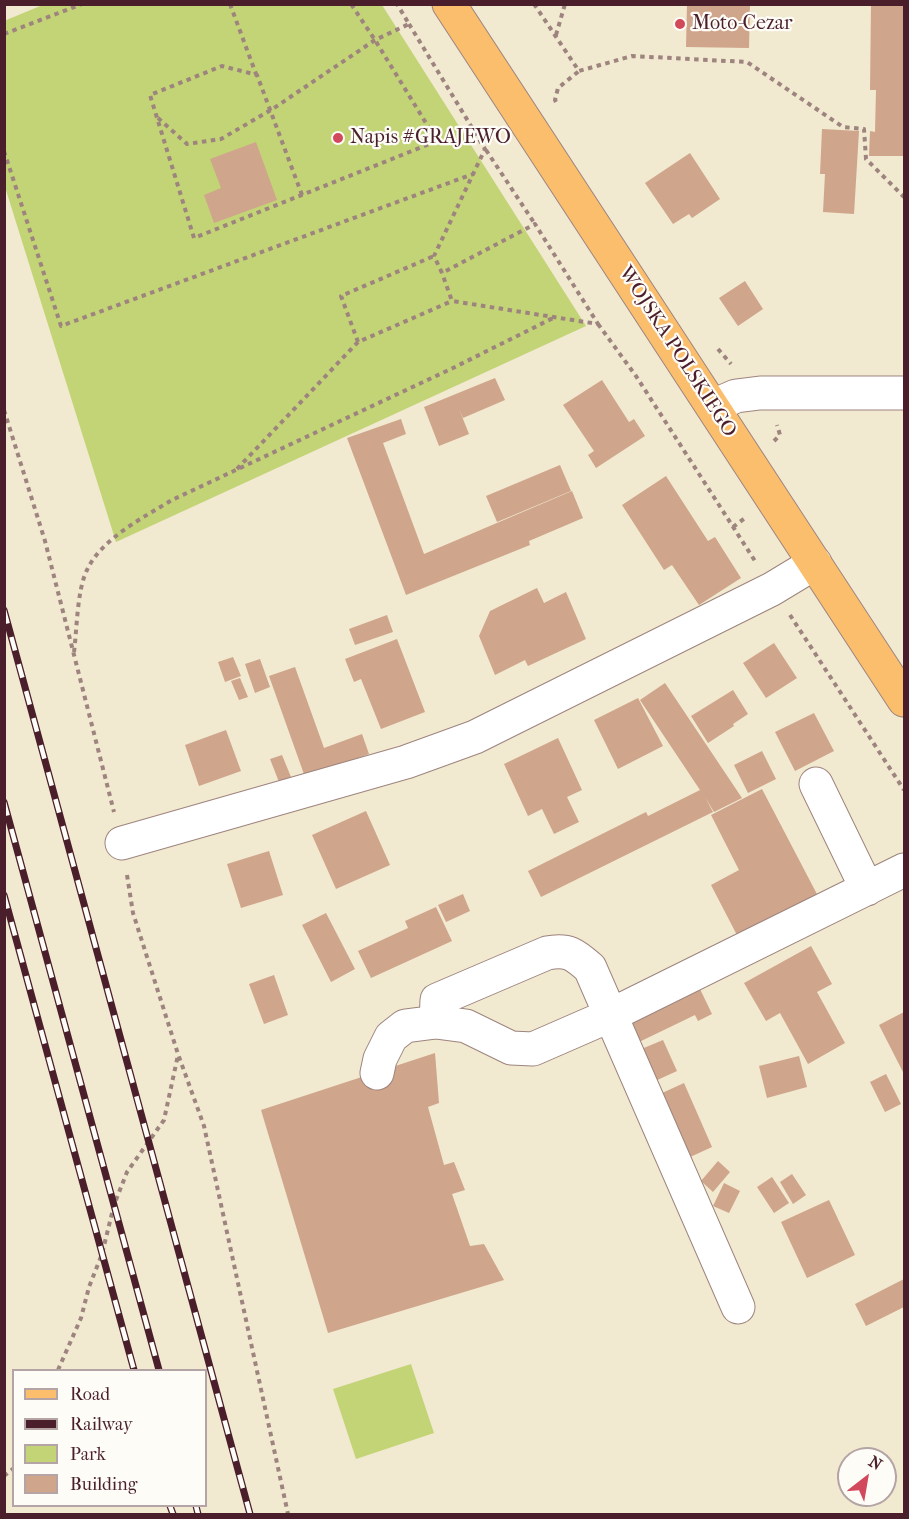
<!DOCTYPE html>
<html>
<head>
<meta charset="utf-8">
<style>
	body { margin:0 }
	#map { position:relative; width:909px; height:1519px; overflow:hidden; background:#f1e9d0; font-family:"IM FELL French Canon",serif }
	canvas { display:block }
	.frame { position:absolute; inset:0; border:6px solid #4a1f2b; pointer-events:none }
	.legend { position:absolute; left:12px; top:1369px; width:195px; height:138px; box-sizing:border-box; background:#fdfcf7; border:2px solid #b5a4a5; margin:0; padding:8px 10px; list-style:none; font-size:18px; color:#4a1f2b }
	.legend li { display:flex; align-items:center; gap:12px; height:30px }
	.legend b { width:30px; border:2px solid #b5a4a5 }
	.north { position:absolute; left:837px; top:1447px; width:60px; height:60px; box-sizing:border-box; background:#fdfcf7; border:2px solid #b5a4a5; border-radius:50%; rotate:31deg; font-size:16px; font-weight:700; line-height:24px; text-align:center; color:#4a1f2b }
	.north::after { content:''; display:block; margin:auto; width:21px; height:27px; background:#d1495b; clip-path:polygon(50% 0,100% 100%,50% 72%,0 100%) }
</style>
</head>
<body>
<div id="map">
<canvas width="909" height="1519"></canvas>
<div class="frame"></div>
<ul class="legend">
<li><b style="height:8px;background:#fabe6d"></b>Road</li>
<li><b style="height:8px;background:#4a1f2b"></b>Railway</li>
<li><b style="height:16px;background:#c3d476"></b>Park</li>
<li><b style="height:16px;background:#cfa58b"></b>Building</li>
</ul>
<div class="north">N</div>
</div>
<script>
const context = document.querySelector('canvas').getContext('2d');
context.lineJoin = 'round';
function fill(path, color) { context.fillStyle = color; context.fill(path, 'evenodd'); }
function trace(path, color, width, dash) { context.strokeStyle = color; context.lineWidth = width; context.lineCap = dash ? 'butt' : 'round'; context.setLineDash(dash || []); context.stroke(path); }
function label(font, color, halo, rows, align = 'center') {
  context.font = font + ' "IM FELL French Canon",serif'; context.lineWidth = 4.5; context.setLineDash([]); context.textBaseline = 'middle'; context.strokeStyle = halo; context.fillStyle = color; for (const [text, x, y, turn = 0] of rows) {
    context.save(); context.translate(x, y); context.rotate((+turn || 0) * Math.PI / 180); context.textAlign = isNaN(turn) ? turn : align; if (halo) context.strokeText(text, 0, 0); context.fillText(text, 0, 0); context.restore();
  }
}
const green = new Path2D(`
	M45 4 382 5 586 326 116 542 5 187 4 21Z
	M411 1364 434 1433 356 1459 333 1389Z`);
const building = new Path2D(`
	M687 4H750L749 48 686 47Z
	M871 4H904V156H869L870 131 875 132 876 90H870Z
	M822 129 859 131 854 214 823 212 825 174H820Z
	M256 142 277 200 214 223 204 195 221 188 210 159Z
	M690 153 720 199 692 218 689 214 673 224 645 183Z
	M745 281 763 309 738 326 719 298Z
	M495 378 505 400 463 418 459 409 469 434 439 446 424 407Z
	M602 380 629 422 634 419 645 436 596 468 588 455 594 451 563 405Z
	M401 419 406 434 383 443 424 554 572 491 583 518 529 541 530 545 406 595 347 438Z
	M560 465 571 491 497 522 486 496Z
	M666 476 708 541 715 537 741 578 699 605 672 565 664 570 622 505Z
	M537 588 544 603 566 592 586 639 528 666 525 660 495 675 479 636 490 611Z
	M387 615 393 632 355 645 349 629Z
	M397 639 425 712 381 729 361 679 354 682 345 659Z
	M774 643 797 678 766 698 743 663Z
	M233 657 241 676 225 682 218 662Z
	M260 659 270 687 255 693 245 664Z
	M295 667 324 748 362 734 369 754 305 777 269 676Z
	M240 678 248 697 239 700 231 681Z
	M665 683 742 798 714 812 705 797 713 812 541 897 528 871 646 812 648 816 700 790 640 700Z
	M733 690 748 714 733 724 734 726 708 743 691 716Z
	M638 698 663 746 618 769 594 720Z
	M814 713 834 751 795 771 775 732Z
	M226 730 241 771 199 786 185 745Z
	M558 738 582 790 567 797 579 822 554 834 542 809 528 816 504 764Z
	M762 751 776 779 748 793 734 765Z
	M282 755 291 777 279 782 270 759Z
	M762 789 819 898 739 939 711 885 739 870 711 815Z
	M366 811 390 865 336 889 312 835Z
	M269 851 283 895 241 908 227 864Z
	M463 894 470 911 446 922 438 905Z
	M436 907 452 941 371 978 358 951 408 928 405 921Z
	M326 913 355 969 331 982 302 925Z
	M811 946 832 984 817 992 845 1043 808 1064 780 1013 766 1021 744 983Z
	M274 975 288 1015 264 1024 249 984Z
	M700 989 712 1014 698 1021 695 1015 637 1043 627 1024Z
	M904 1012V1074L879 1025Z
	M663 1040 677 1071 653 1082 639 1050Z
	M435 1053 439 1103 428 1107 444 1165 454 1162 465 1190 452 1194 470 1246 484 1244 504 1280 328 1333 261 1110Z
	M799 1056 807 1087 767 1098 759 1066Z
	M886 1074 901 1104 885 1112 870 1082Z
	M684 1083 712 1147 688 1158 660 1094Z
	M718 1161 730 1172 713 1192 701 1181Z
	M792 1174 806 1195 793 1204 780 1182Z
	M772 1177 789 1203 774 1213 757 1187Z
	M724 1183 740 1191 729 1213 713 1206Z
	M829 1200 855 1255 807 1278 781 1222Z
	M904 1279V1307L866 1326 855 1304Z`);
const path = new Path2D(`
	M230 4 256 74
	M534 4 579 71 632 56 747 62 843 127 864 129 866 159 904 197
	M409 24 485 149 434 256 442 273 535 224 598 324 452 301 442 273
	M4 34 82 4
	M556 35 565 4
	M556 102 555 100 558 88 579 71
	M158 118 187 144 221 139 271 110 375 40 409 24 397 4
	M486 150 535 224
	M4 151 61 326 473 174
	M302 195 257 75 222 66 150 95 194 238 437 141 375 40 351 4
	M598 324 636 376 755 561
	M358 342 341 296 434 256
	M718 349 731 364
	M4 410 45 541 114 812
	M774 441 780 435 777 425
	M237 469 358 342 452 301
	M733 527 745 518
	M790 615 904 790
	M74 652C77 629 77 590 87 570 101 539 144 517 172 500L453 368 555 317
	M127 875 133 913 178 1054 204 1126 288 1514
	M58 1370 81 1318 89 1287 102 1254 114 1205 127 1172 164 1120 178 1055
	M4 1476 14 1468`);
const minor = new Path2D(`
	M713 406 736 396 760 393H904
	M816 784 867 889
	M122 843 406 762 475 737 772 589 815 563
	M436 1022 437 1000 547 953C568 949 574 954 590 968L738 1307
	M377 1073 380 1059 391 1037 405 1026 436 1022 466 1026 511 1048 533 1049 611 1015 904 870`);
const major = new Path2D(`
	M449 4 904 700`);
const rail = new Path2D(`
	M4 610 250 1514
	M4 802 159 1370
	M4 895 134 1370
	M170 1506 173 1514
	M196 1506 198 1514`);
const markers = [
	[680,24,6,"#d1495b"],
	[338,138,6,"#d1495b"]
];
const poiNames = [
	["Moto-Cezar",692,24],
	["Napis #GRAJEWO",350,138]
];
const streetNames = [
	["WOJSKA POLSKIEGO",677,352,57]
];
fill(green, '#c3d476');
fill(building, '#cfa58b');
trace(minor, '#9e847e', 35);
trace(major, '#9e847e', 35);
trace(path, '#9e847e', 4, [4.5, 4.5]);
trace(minor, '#fff', 33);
trace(major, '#fabe6d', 33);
trace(rail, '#4a1f2b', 7);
trace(rail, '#fdfcf7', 4.5, [14]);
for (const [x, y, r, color] of markers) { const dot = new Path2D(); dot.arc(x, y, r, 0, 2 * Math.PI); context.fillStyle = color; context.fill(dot); trace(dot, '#fdfcf7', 2); }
label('20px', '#4a1f2b', '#fdfcf7', poiNames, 'left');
label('20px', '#4a1f2b', '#fdfcf7', streetNames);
</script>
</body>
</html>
